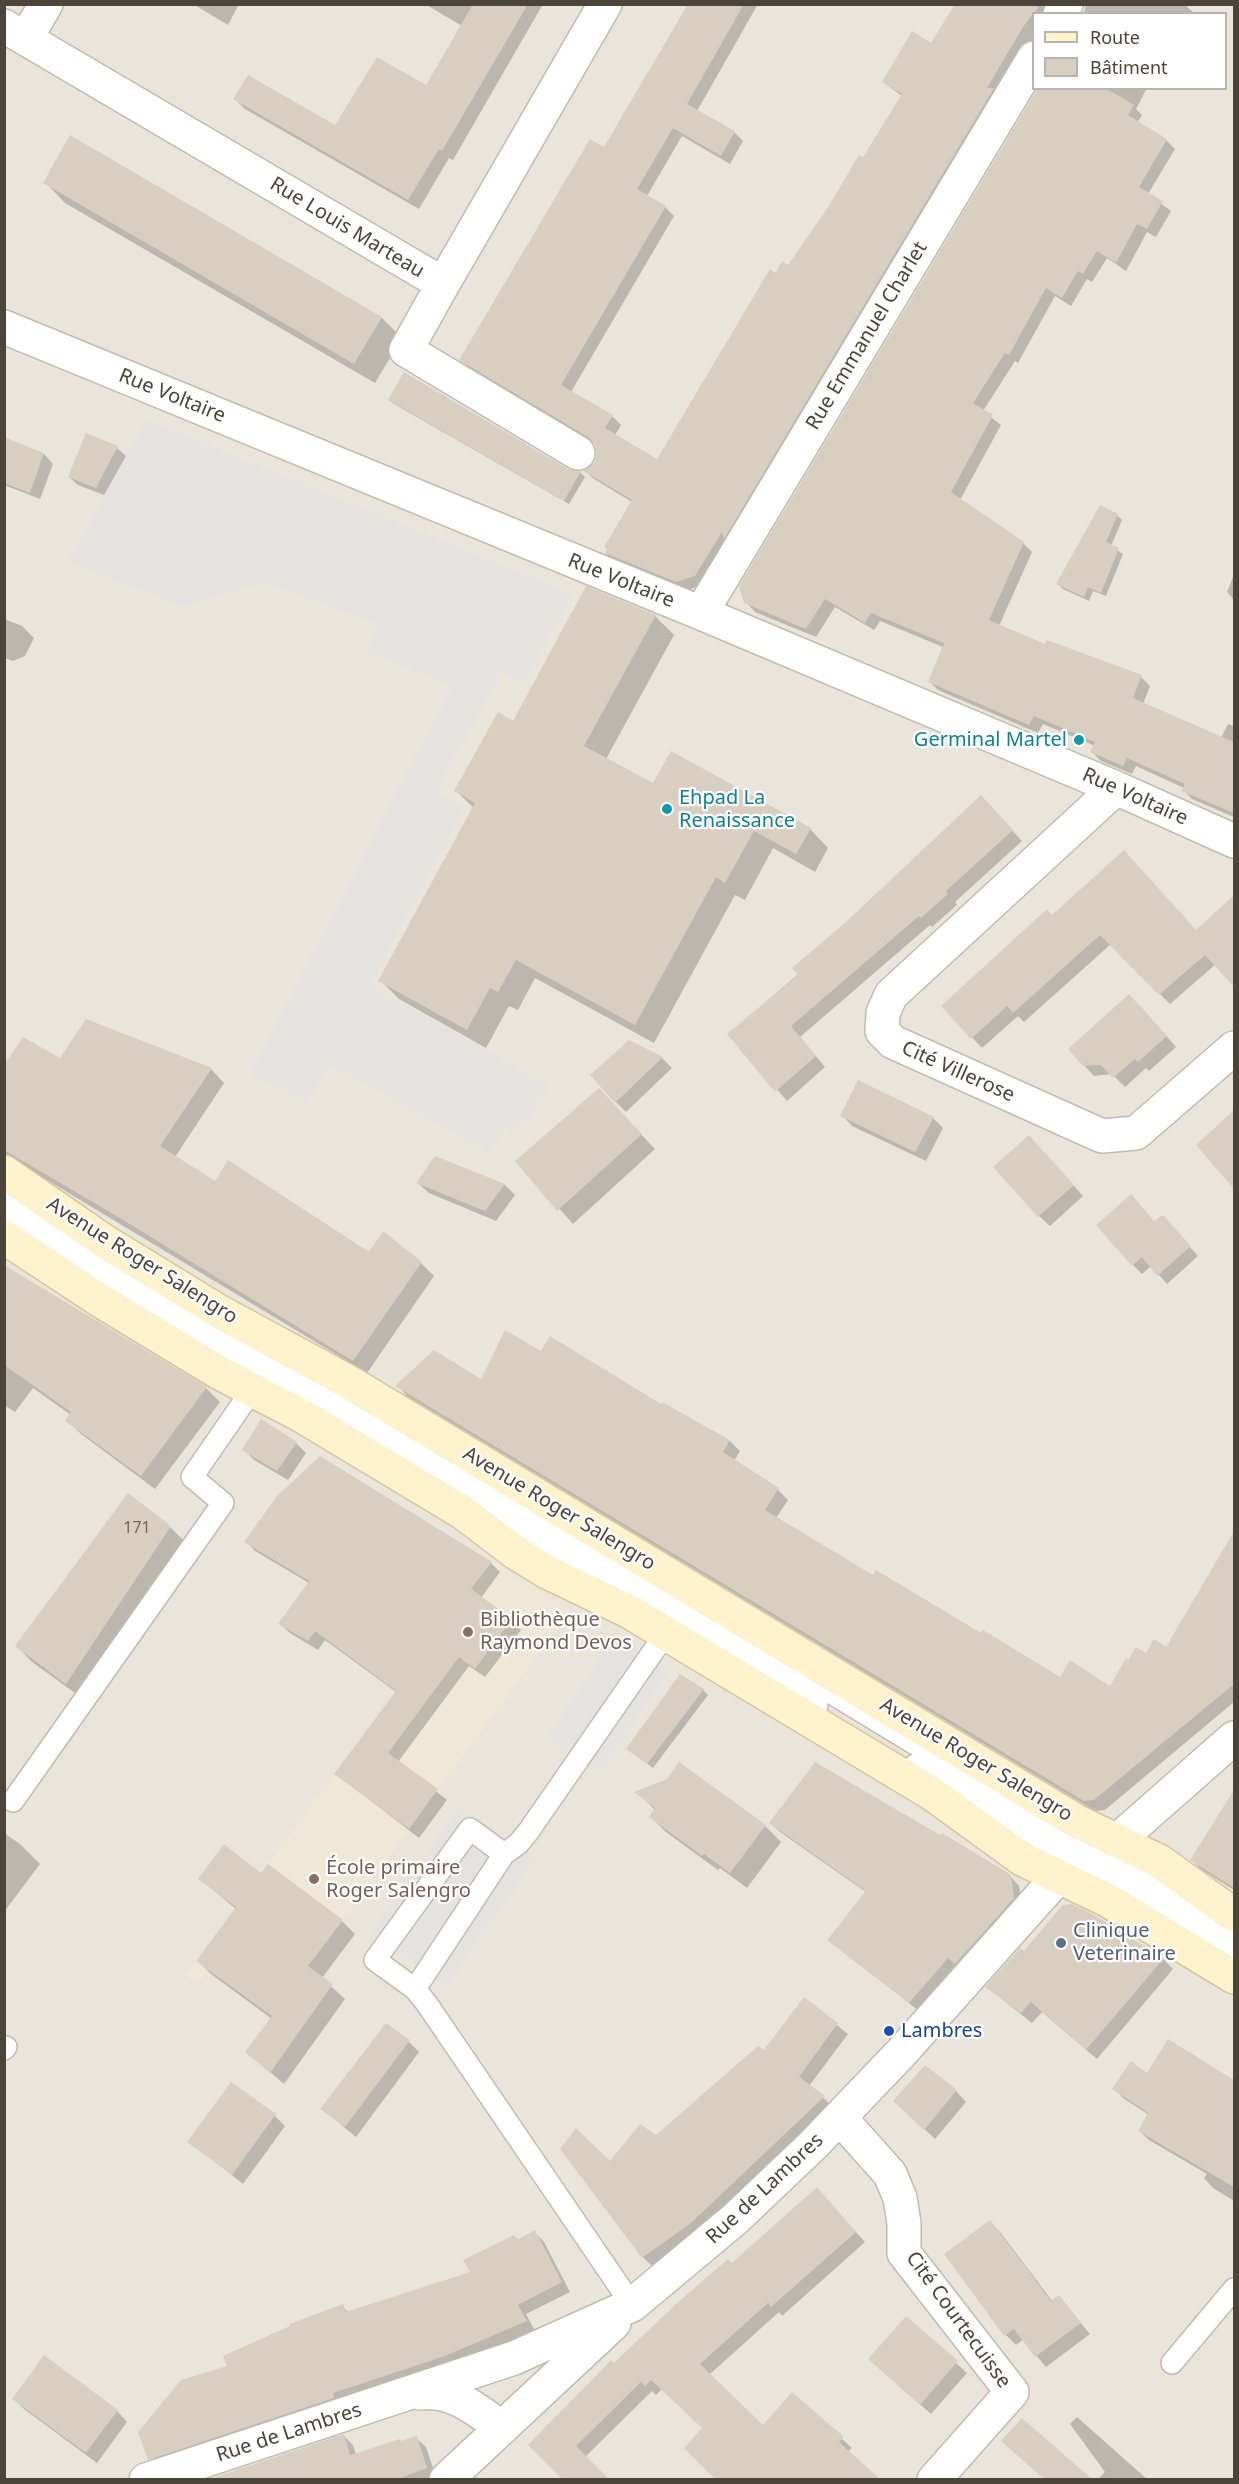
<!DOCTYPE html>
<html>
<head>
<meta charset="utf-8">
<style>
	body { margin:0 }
	#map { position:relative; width:1239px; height:2484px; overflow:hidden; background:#f6f3ec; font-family:"Noto Sans",sans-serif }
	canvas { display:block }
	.frame { position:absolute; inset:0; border:6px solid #4b4439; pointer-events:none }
	.legend { position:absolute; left:1032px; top:12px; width:195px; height:78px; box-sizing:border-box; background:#fff; border:2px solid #b7b4b0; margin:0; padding:8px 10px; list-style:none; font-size:18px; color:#4b4439 }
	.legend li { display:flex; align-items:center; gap:12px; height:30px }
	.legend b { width:30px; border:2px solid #b7b4b0 }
</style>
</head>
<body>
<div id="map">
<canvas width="1239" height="2484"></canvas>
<div class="frame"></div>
<ul class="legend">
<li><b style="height:8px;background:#fff3cd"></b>Route</li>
<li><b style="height:16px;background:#d8cfc1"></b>Bâtiment</li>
</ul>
</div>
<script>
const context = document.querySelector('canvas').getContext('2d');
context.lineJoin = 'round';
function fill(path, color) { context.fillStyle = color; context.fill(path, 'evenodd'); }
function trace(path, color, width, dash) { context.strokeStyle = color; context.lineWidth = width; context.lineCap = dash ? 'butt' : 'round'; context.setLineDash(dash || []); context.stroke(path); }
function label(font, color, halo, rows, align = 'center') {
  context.font = font + ' "Noto Sans",sans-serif'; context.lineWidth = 4.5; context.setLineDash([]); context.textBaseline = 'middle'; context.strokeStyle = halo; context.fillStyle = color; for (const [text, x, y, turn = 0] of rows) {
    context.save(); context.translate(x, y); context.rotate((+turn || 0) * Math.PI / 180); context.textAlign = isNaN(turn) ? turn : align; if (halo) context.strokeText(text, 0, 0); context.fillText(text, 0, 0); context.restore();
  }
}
const residential = new Path2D(`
	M5 5H1234V2479H5ZM1034 14H1226V88H1034Z`);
const education = new Path2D(`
	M492 1562 570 1610 272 2016 208 1970 198 1983 186 1975Z`);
const parking = new Path2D(`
	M146 419 571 593 524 685 502 673 435 792 465 807 370 985 550 1085 531 1116 512 1131 504 1127 489 1153 330 1065 308 1101 250 1075 452 686 367 653 378 625 264 583 183 607 68 563Z
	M614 1636 669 1671 601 1774 546 1739Z
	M460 1806 536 1859 447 1986 371 1933Z`);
const shadow = new Path2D(`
	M193 4H239L228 25Z
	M425 4H543L453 160 449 158 419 209 245 109 235 99 336 127 426 87 462 26Z
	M689 4H758L697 111 734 132 743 141 730 164 682 136 647 196 665 207 674 216 571 392 612 416 621 425 615 435 657 461 776 275 788 267 863 159 902 96 883 82 931 45 956 4H1058L1054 14H1034V51L704 584 686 591 615 562 606 553 608 549 605 547 632 502 594 479 585 471 595 464 598 454 596 444 470 369 461 360 605 149Z
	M1086 4H1188L1187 7 1195 14H1084Z
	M1039 88H1147L1136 109 1142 115 1137 123 1166 140 1175 149 1148 194 1171 211 1156 237 1147 232 1126 271 1107 258 1092 282 1087 279 1071 306 1055 296 1018 363 1015 361 983 411 1001 425 960 500 1023 543 1032 552 999 626 1046 646 1141 677 1150 686 1143 704 1221 738 1228 724 1234 726V817L1192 799 1183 790 1184 788 1136 766 1132 774 1101 761 1092 752 1095 746 1043 724 1038 733 938 690 929 681 943 647 880 621 874 630 835 607 816 637 755 612 746 602Z
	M71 137 382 318 402 338 375 383 65 203 45 182Z
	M390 400 568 471 580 472 585 477 569 504 394 404Z
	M87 435 117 448 126 456 104 495 78 485 69 477Z
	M4 443 44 454 53 464 40 499 4 485Z
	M1117 515 1122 520 1111 546 1123 554 1106 596 1093 591 1089 601 1063 589 1058 584Z
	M1234 575V600L1227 592Z
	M655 616 674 635 606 759 654 785 810 829 828 848 815 872 773 848 745 900 735 895 654 1043 535 978 518 1010 509 1006 486 1048 399 999 380 980 474 808 456 791 513 723Z
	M4 619 22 626 34 638 25 656 13 661 4 658Z
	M991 807 1022 841 955 902 957 905 932 927 930 925 800 1037 825 1067 787 1101 729 1034Z
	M1229 903 1234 908V985L1216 964 1170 1004 1111 944 1024 1022 1018 1016 982 1048 943 1006 1052 917 1196 932Z
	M1140 1006 1176 1047 1149 1071 1146 1068 1125 1087 1112 1074 1094 1076 1084 1065Z
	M629 1042 662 1058 672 1068 626 1112 616 1102Z
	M61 1060 211 1069 224 1083 175 1157 215 1183 370 1254 421 1263 434 1276 367 1373 4 1154V1068Z
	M613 1105 655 1149 573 1224 517 1161Z
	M1234 1112V1186L1198 1145Z
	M842 1115 933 1118 943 1128 926 1161 852 1126Z
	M1039 1147 1083 1196 1050 1226 1039 1216Z
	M435 1158 505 1185 515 1195 496 1221 429 1193 418 1183Z
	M1155 1222 1171 1226 1198 1256 1167 1284 1151 1266 1142 1274 1133 1265Z
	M4 1268 206 1388 220 1402 155 1489 81 1434 67 1420 71 1415 33 1388 15 1412 4 1405Z
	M542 1353 661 1406 663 1404 730 1441 740 1451 734 1461 778 1490 788 1500 776 1518 873 1577 1060 1679 1111 1688 1129 1662 1166 1649 1219 1560 1234 1568V1702L1105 1810 1095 1811 407 1396 398 1386 482 1381Z
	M296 1443 306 1453 288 1480 254 1460 244 1449Z
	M170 1527 186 1543 82 1698 32 1662 17 1646Z
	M246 1541 491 1563 500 1572 481 1598 521 1630 485 1677 469 1666 398 1762 447 1800 419 1838 336 1774 396 1692 325 1640 318 1650 290 1633 280 1624 309 1583 255 1551Z
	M703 1690 708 1695 653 1768 633 1753Z
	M680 1764 765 1826 781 1842 747 1888 720 1868 718 1870 666 1832 651 1817 655 1810 637 1792 668 1780Z
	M1234 1794V1890L1202 1870 1192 1860Z
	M771 1823 1010 1876 1019 1886 1022 1908 919 2011 829 1940 866 1892 780 1832Z
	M4 1833 20 1844 40 1864 4 1912Z
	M261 1875 342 1921 355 1934 322 1978 345 1999 284 2084 247 2052 272 2019 211 1974 198 1961 236 1909 200 1879Z
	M1091 1915 1163 1959 1173 1969 1097 2059 1042 2012 1032 2023 987 1987 1021 1949 1024 1952Z
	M804 1999 848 2034 809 2086 834 2107 703 2232 653 2267 643 2257 611 2163 656 2137 765 2052Z
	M1169 2041 1234 2082V2201L1213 2188 1204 2178 1207 2174 1149 2140 1139 2131 1149 2115 1123 2098 1114 2088 1148 2075Z
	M409 2042 419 2052 356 2137 322 2109Z
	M956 2091 966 2102 935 2139 906 2111Z
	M275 2116 285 2126 243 2184 189 2141Z
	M826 2199 865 2242 782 2316 779 2312 709 2375 763 2427 793 2394 852 2448 848 2452 704 2428 662 2389 656 2395 652 2391 585 2457 530 2445 614 2365 732 2265Z
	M990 2222 1000 2232 1053 2302 1059 2297 1090 2334 1046 2367 1023 2340 1016 2345 1006 2335Z
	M535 2232 544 2242 570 2292 526 2314 535 2331 455 2365 156 2461 146 2451 229 2367 342 2306 349 2313 472 2273 514 2236 518 2240Z
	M906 2318 967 2373 931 2414 880 2369Z
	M14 2399 117 2411 127 2422 97 2463 24 2409Z
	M1077 2417 1148 2480H1097L1105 2472 1070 2424Z
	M344 2436 353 2445 356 2455 416 2438 426 2447 436 2477 431 2480H212Z`);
const building = new Path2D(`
	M473 4H528L442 151 439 149 408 200 233 99 248 75 335 125 377 57 426 85Z
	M688 4H744L687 104 735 131 721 156 673 128 637 189 666 206 561 385 613 415 605 428 657 459 770 269 775 273 782 261 788 265 827 209 859 155 863 157 902 94 882 82 912 31 931 43 955 4H1041L1023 27 987 88H994L724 539 722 532 695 576 676 582 605 553 607 548 604 547 632 500 583 471 594 463 597 454 595 444 588 437 459 360 590 139 604 147Z
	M1038 88H1105L1134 105 1128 115 1167 139 1139 187 1163 201 1147 229 1137 224 1116 263 1097 251 1083 274 1078 271 1062 298 1046 288 1009 355 1005 353 973 403 993 415 951 492 1024 542 989 620 1045 644 1047 640 1142 675 1133 698 1234 742V813L1181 791 1185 784 1127 758 1123 766 1090 752 1095 742 1034 716 1029 725 928 682 944 643 871 613 865 623 825 599 806 629 744 603 739 586Z
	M70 135 382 317 354 364 43 183Z
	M404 372 568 469 581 471 564 501 388 400Z
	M86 433 118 446 96 488 68 477Z
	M4 437 44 453 30 493 4 483Z
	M1100 505 1118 514 1106 542 1119 548 1101 593 1088 587 1084 597 1056 584Z
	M586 586 656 615 584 746 653 783 671 751 811 828 796 854 754 831 725 883 716 877 635 1025 516 960 498 992 490 988 467 1030 378 981 475 803 454 791 498 712 513 721Z
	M981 795 1013 830 946 891 948 894 921 918 919 916 791 1026 816 1056 775 1092 727 1034 798 975 792 968 847 921Z
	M1124 850 1196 930 1234 895V987L1205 955 1159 995 1100 935 1013 1013 1007 1006 971 1039 941 1006 1047 909 1052 915Z
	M1129 994 1167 1036 1138 1062 1135 1059 1113 1078 1101 1065 1083 1066 1068 1049Z
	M86 1019 212 1068 160 1146 215 1181 228 1160 369 1252 383 1231 422 1262 353 1361 115 1215 4 1150V1065L23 1037 60 1058Z
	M629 1040 663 1057 615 1103 590 1075Z
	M858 1080 934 1117 915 1152 840 1116Z
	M599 1088 642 1134 557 1211 515 1161Z
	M1234 1110V1189L1196 1145Z
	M1029 1135 1074 1185 1038 1217 993 1167Z
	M435 1156 505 1184 485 1211 416 1183Z
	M1131 1194 1154 1221 1163 1215 1191 1246 1157 1276 1142 1257 1132 1266 1096 1225Z
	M4 1265 207 1387 141 1476 65 1421 71 1412 4 1365Z
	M505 1330 541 1351 550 1336 661 1404 662 1402 730 1440 723 1452 779 1488 765 1510 873 1575 876 1570 981 1633 983 1630 1060 1677 1070 1660 1110 1686 1126 1658 1128 1660 1136 1647 1146 1653 1154 1639 1166 1647 1234 1531V1684L1094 1800 1084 1801 395 1386 434 1350 481 1379Z
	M261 1419 297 1442 277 1471 242 1450Z
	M320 1456 492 1562 471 1589 512 1619 475 1669 459 1657 388 1753 438 1789 409 1829 334 1774 396 1691 315 1631 308 1641 278 1624 309 1581 244 1542 277 1496Z
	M128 1493 171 1526 66 1684 15 1646Z
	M680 1674 704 1689 647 1764 626 1749Z
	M679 1762 766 1825 730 1873 704 1854 702 1856 649 1817 655 1808 634 1792 667 1779Z
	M815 1762 940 1835 942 1833 1011 1875 1014 1898 955 1964 948 1958 909 2003 827 1940 866 1891 769 1823Z
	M1234 1790V1888L1190 1860Z
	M224 1844 261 1873 268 1864 343 1920 308 1966 333 1984 270 2073 245 2052 272 2016 196 1961 236 1907 198 1879Z
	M1072 1904 1092 1914 1164 1958 1086 2050 1031 2002 1021 2013 985 1987 1021 1947 1022 1953 1063 1905Z
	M804 1997 838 2023 799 2077 825 2096 692 2222 642 2258 560 2149 576 2128 610 2161 640 2124 656 2135 758 2046 764 2050Z
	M386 2023 410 2040 345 2127 320 2109Z
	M1168 2039 1234 2080V2187L1138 2131 1148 2113 1112 2089 1131 2061 1147 2073Z
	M925 2065 957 2090 924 2130 893 2101Z
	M231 2082 276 2114 232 2175 187 2142Z
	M817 2187 856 2232 771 2307 768 2303 700 2364 763 2425 792 2392 844 2437 839 2442 881 2480H716L684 2448 702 2428 651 2380 645 2386 641 2382 576 2446 610 2480H563L528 2445 611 2360 614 2363 676 2304 728 2259 732 2263Z
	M990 2220 1051 2301 1059 2295 1081 2323 1035 2357 1014 2329 1004 2336 944 2254Z
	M535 2230 562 2282 518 2305 527 2321 445 2356 333 2393 334 2398 148 2460 138 2432 181 2380 227 2366 223 2356 290 2326 289 2324 343 2304 346 2312 470 2272 463 2260 514 2235 517 2240Z
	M906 2316 958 2361 920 2405 868 2359Z
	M44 2355 118 2410 86 2453 12 2399Z
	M1022 2418 1093 2480H1045L1001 2441Z
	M344 2434 350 2455 400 2439 401 2441 417 2436 427 2468 395 2480H207Z`);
const lane = new Path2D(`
	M4 1195 187 1315 242 1348 323 1389 585 1544 1234 1937
	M4 1213 101 1279 229 1358 327 1408 817 1705
	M915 1765 1081 1862 1234 1957
	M13 1801 223 1503 192 1477 252 1390
	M504 1854 470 1829 375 1960 415 1989 427 2004 632 2305
	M415 1989 504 1854 518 1844 528 1832 666 1633
	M4 2049 6 2047
	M1172 2363 1234 2289`);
const street = new Path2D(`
	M1060 14 1066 4
	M4 26 443 284 605 4
	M26 38 46 4
	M443 284 406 350 578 453
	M4 327 701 613 1116 788 1234 841
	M701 613 1034 58
	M1116 788 891 995 883 1013 882 1031 893 1042 1102 1136 1136 1133 1234 1048
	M840 2118 890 2174 900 2198 904 2223V2253L1012 2392 934 2480
	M420 2393C453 2389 477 2410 502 2428
	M146 2480 514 2358 632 2305 735 2219 813 2145 902 2052 1058 1877 1118 1840 1234 1738
	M446 2480 614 2323`);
const secondary = new Path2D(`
	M4 1172 104 1241 220 1312 347 1381 1076 1821 1159 1861 1234 1915
	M4 1237 101 1301 218 1372 304 1417 462 1512 516 1553 547 1572 630 1612 931 1793 1022 1859 1109 1901 1234 1977`);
const markers = [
	[1079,740,6,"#0f9aa8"],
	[667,809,6,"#0f9aa8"],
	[468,1632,6,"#8d6e63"],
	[314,1879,6,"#8d6e63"],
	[1061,1943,6,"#5c6f8a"],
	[889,2031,6,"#1a4fb4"]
];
const numberNames = [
	["171",137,1528]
];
const streetNames = [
	["Rue Louis Marteau",347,228,31],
	["Rue Emmanuel Charlet",867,336,-59],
	["Rue Voltaire",172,396,22],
	["Rue Voltaire",621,581,22],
	["Rue Voltaire",1135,797,24],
	["Cité Villerose",958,1072,24],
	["Avenue Roger Salengro",142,1261,32],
	["Avenue Roger Salengro",559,1509,31],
	["Avenue Roger Salengro",976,1760,31],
	["Rue de Lambres",765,2189,-43],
	["Cité Courtecuisse",958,2320,54],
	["Rue de Lambres",289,2433,-18]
];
const cultureNames = [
	["Germinal Martel",1067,740],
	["Ehpad La",679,798,"left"],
	["Renaissance",679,821,"left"]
];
const educationNames = [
	["Bibliothèque",480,1620],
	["Raymond Devos",480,1643],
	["École primaire",326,1868],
	["Roger Salengro",326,1891]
];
const serviceNames = [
	["Clinique",1073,1931],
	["Veterinaire",1073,1954]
];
const transitNames = [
	["Lambres",901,2031]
];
fill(residential, '#eae5da');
fill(education, '#efe8d6');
fill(parking, '#e5e3e0');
fill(shadow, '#0003');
fill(building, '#d8cfc1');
trace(lane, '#c2bbae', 24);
trace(street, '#c2bbae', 36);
trace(secondary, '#d6c79b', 36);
trace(lane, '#fff', 21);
trace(street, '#fff', 33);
trace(secondary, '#fff3cd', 33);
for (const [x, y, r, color] of markers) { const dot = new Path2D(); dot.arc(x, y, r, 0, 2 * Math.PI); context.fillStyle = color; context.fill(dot); trace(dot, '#fff', 2); }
label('16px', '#6e675b', null, numberNames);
label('20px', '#4b4439', '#fff', streetNames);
label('20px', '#0d838f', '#fff', cultureNames, 'right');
label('20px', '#785e54', '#fff', educationNames, 'left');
label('20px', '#4e5e75', '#fff', serviceNames, 'left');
label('20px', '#164399', '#fff', transitNames, 'left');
</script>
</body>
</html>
